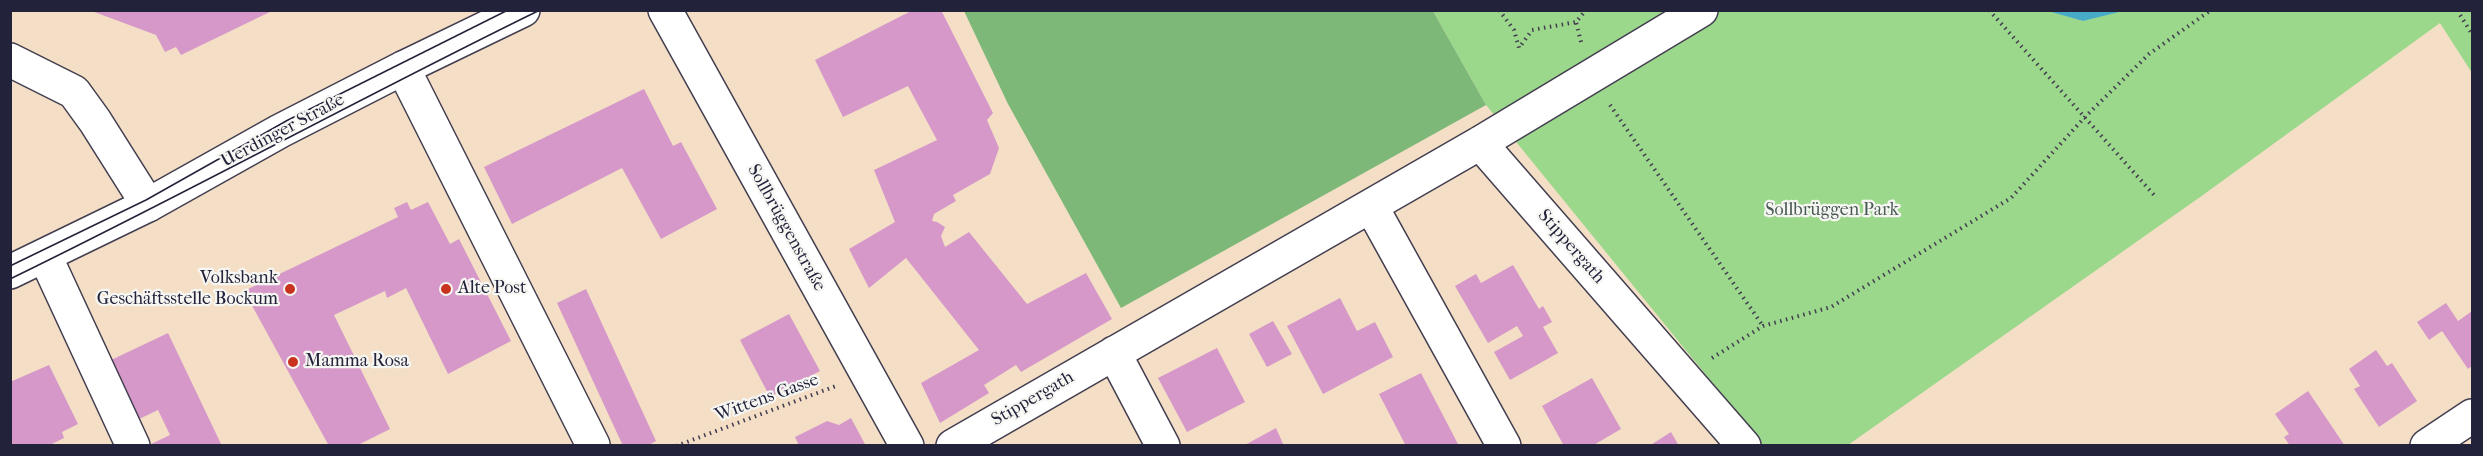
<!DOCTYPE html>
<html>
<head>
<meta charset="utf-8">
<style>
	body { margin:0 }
	#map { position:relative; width:2483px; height:456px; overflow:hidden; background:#f4dfc6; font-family:"IM FELL French Canon",serif }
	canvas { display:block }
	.frame { position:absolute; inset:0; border:12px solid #22223b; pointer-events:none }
</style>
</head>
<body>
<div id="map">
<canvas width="2483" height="456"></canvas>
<div class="frame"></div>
</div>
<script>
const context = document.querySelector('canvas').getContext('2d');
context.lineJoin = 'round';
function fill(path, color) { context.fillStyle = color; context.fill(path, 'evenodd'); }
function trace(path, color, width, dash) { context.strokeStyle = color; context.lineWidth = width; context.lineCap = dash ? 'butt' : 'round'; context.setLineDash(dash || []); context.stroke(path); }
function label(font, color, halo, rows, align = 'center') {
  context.font = font + ' "IM FELL French Canon",serif'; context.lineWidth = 4.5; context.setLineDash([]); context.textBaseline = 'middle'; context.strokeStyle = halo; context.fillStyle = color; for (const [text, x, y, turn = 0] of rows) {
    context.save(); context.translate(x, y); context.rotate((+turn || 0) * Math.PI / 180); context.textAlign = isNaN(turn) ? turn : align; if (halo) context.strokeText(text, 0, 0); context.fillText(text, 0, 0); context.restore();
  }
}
const green = new Path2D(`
	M2048 10 2083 21 2123 10 2472 11V73L2440 23 2203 195 1848 445H1763L1486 105 1433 11Z`);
const forest = new Path2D(`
	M964 11H1433L1486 105 1121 308 1008 104Z`);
const water = new Path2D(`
	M2048 11H2123L2083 21Z`);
const building = new Path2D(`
	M89 10H274L181 55 176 47 165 52 156 35Z
	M913 10H941L993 113 987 120 999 148 990 174 953 195 956 201 934 214 932 221 937 222 945 227 941 236 945 247 969 232 1027 304 1086 273 1112 319 1021 372 1016 365 984 385 989 393 940 423 921 383 979 350 906 258 869 288 849 249 895 222 874 170 937 140 908 86 843 117 815 60Z
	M644 89 673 146 681 142 717 209 661 239 622 168 512 224 484 167Z
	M407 202 411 210 428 202 450 244 459 239 511 341 448 374 406 288 387 298 385 291 334 315 390 429 356 446H329L244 291 398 217 394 208Z
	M1513 265 1539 309 1543 306 1552 322 1543 327 1558 353 1510 380 1494 352 1523 336 1517 326 1488 343 1455 286 1476 274 1481 283Z
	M586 289 656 441 647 446H623L557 303Z
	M1340 298 1357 331 1375 322 1393 357 1323 394 1287 326Z
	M2446 303 2458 321 2472 311V366L2468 369 2442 331 2429 340 2417 322Z
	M789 314 820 371 770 397 740 340Z
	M1273 321 1292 354 1267 367 1249 334Z
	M168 333 222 446H147L170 435 158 410 137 420 109 361Z
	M1217 348 1245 402 1187 432 1158 378Z
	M2376 350 2387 366 2392 363 2417 401 2379 427 2354 389 2360 386 2349 369Z
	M49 365 78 424 62 432 64 438 48 446H10V382Z
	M1421 373 1459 446H1406L1379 394Z
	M1592 378 1621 429 1592 446H1564L1542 406Z
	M2308 391 2345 446H2290L2284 437 2289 434 2275 414Z
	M851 418 866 446H799L795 437 827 421 839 425Z
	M1276 428 1284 446H1243Z
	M1671 432 1679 446H1649Z`);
const path = new Path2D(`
	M1499 10 1514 30 1519 48 1532 30 1576 22
	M1989 10 2154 195
	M2457 10 2472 34
	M1581 42 1576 22 1586 10
	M1610 105 1763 326
	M1712 358 1763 326 1831 307 2011 198 2085 117 2149 54 2211 10
	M676 446 836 386`);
const minor = new Path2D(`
	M665 10 907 446
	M10 60 74 92 95 121 148 205
	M403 68 593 445
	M1480 143 1744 446
	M1371 206 1504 446
	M45 256 133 446
	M1114 353 1163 446
	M953 446 1480 143 1701 10
	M2427 446 2472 416`);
const major = new Path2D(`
	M10 272 148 205 280 131 403 68 523 10`);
const tram = new Path2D(`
	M10 266 146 200 288 120 508 10
	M10 279C189 192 362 97 540 10`);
const markers = [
	[290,289,6,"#c8321e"],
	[446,289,6,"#c8321e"],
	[293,362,6,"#c8321e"]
];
const streetNames = [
	["Uerdinger Straße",283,131,-28],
	["Sollbrüggenstraße",786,228,61],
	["Stippergath",1571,247,49],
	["Wittens Gasse",767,398,-20],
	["Stippergath",1033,399,-30]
];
const parkNames = [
	["Sollbrüggen Park",1832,211]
];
const poiNames = [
	["Volksbank",278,279,"right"],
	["Geschäftsstelle Bockum",278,300,"right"],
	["Alte Post",458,289],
	["Mamma Rosa",305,362]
];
fill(green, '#9cd88c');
fill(forest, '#7db878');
fill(water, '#47aac6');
fill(building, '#d698c8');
trace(minor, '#423e50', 36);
trace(major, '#423e50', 36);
trace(path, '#423e50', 4, [1.5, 4.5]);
trace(minor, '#fff', 33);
trace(major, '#fff', 33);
trace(tram, '#22223b', 1.5);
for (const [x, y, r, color] of markers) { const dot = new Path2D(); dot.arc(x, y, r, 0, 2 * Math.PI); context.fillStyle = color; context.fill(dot); trace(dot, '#f6f6f2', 2); }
label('18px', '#22223b', '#f6f6f2', streetNames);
label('18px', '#475953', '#f6f6f2', parkNames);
label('18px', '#22223b', '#f6f6f2', poiNames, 'left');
</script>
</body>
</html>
